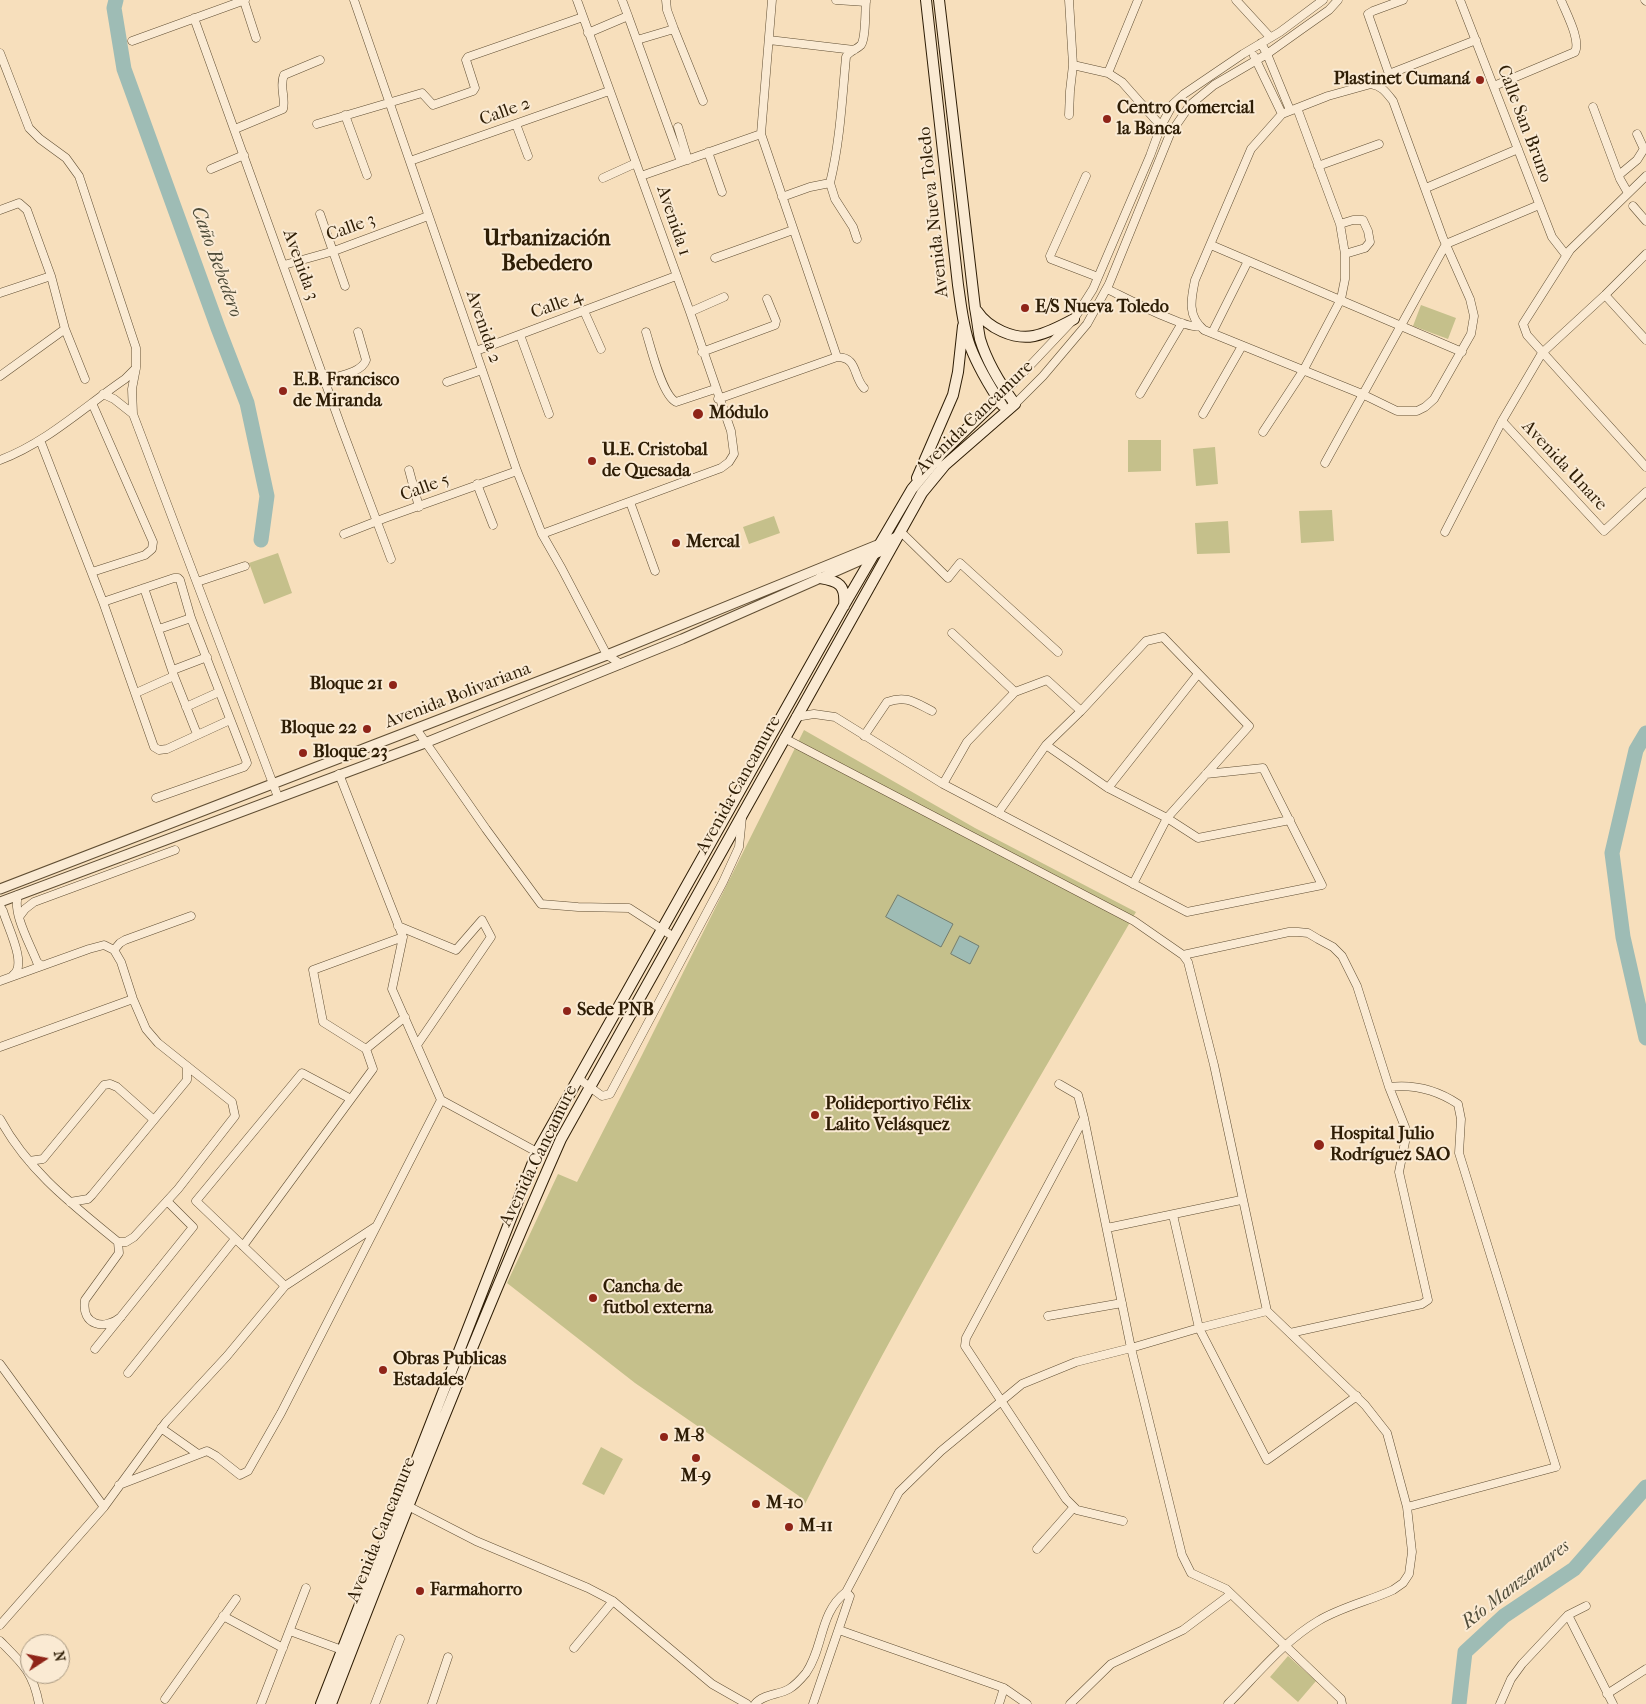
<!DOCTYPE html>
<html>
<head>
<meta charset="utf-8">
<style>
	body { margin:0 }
	#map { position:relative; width:1646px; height:1704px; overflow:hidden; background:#f7dfbc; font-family:"IM FELL French Canon",serif }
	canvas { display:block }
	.north { position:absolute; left:20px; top:1634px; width:50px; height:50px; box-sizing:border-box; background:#faead3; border:1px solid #a89881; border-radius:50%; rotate:79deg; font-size:14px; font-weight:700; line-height:20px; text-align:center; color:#2e1d05 }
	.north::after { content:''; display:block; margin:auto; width:18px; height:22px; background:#8f2418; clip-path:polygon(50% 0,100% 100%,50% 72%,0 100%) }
</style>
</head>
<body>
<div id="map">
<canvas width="1646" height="1704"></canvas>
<div class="north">N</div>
</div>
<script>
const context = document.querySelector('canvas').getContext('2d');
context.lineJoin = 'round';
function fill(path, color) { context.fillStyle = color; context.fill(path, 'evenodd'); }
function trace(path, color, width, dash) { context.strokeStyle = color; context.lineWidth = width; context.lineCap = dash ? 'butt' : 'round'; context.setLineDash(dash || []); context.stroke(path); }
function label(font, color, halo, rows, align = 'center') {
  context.font = font + ' "IM FELL French Canon",serif'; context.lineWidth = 4; context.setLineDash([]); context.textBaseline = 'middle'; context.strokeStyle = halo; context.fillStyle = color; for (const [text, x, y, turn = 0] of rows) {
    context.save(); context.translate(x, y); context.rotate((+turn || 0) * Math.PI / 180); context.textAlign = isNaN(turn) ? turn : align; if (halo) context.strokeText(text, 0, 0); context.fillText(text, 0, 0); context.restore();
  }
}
const green = new Path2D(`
	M1421 305 1456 318 1448 339 1413 326Z
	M1128 440H1161V471L1128 472Z
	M1215 447 1218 484 1196 486 1193 449Z
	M1332 510 1334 541 1301 543 1299 511Z
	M774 516 780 533 749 544 743 527Z
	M1228 521 1230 553 1197 554 1195 523Z
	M278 553 292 593 264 604 249 563Z
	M804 730 975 828 1136 912C1022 1108 905 1303 804 1506L799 1496 635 1383 507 1283 558 1174 577 1182 642 1055Z
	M601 1447 623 1459 604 1495 582 1484Z
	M1288 1656 1316 1681 1298 1702 1270 1677Z`);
const water = new Path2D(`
	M898 895 953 924 941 947 886 917Z
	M960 936 979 946 970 964 951 954Z`);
const river = new Path2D(`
	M116 0 114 8 124 69 218 328 247 403 267 496 261 540
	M1646 733 1636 750 1612 853 1623 937 1646 1038
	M1459 1704 1465 1652 1504 1616 1574 1569 1646 1487`);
const minor = new Path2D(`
	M354 0 517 471 542 534 562 569 607 655 621 664
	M622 0 628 16
	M666 0 667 10 674 29 703 101
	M772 0 761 134 837 357
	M836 0 866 2
	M1069 0 1073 65 1108 73 1122 82 1161 126
	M1236 0 1270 37
	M1460 0 1552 237 1566 255
	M1645 0 1646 1
	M244 1 256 38
	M194 18 342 429 391 559
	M588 33 628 16 681 162
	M637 40 674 29
	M769 40 854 50
	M132 41 245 0
	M1261 43 1267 54 1290 110
	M0 53 29 128 40 139 66 158 79 176 136 348V368L132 389 133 414 278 797
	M1254 56 1282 114
	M1108 73 1138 0
	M1389 74 1368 14 1373 11 1403 0
	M1371 84C1382 86 1386 92 1393 101L1443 238 1470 299 1474 316 1471 334 1434 399 1425 407 1417 411H1397L1362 394 1204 330C1187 316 1191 299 1195 280L1251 149 1282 114 1328 96Z
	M1378 85 1389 74 1476 40
	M1494 86 1575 52C1581 40 1566 13 1561 0
	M1593 107 1620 179 1628 193
	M345 115 367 175
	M1069 115 1070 91 1073 65
	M317 124 422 93 433 105 473 91 475 88 466 60 468 57 583 17
	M516 124 528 156
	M678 127 688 160
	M235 129 283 109C286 98 279 86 284 75L320 60
	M708 152 722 192
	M410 161 609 91
	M1318 166 1379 144
	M211 169 244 155
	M1619 175 1637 160 1644 149 1637 134
	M641 176 761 134
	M1086 176 1050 256 1051 259 1098 277
	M1646 176 1570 250 1523 324 1527 335 1646 467
	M603 178 636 163
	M830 183 835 199 853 227 857 239
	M1426 188 1518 149
	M782 197 810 187 830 183C840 142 842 100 846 57 849 51 856 50 861 45 866 38 865 10 866 0
	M1633 206 1646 221
	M0 210 19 203 27 210 51 276 65 329 85 379
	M320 214 345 286
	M1340 224 1353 220H1363L1368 231 1370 242 1365 248 1345 254
	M1211 245 1462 352
	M715 258 793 230
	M284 265 334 251 428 216
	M1107 289C1122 296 1188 331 1200 326
	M0 293 51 276
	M1605 295 1646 340
	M584 311 601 349
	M690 312 724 297
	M646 332C651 348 662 395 676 402L715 389
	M1212 333 1248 261
	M520 335 549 414
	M476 351 676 276
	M702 352 775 325 776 321 767 299
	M0 376 65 329
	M325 380C337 376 362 373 366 360L358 332
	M447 382 482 370
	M1006 391 1074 319 1093 289 1150 156 1161 126 1173 104 1184 94 1243 54 1280 32 1323 0
	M103 394 114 399 133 414
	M1140 394 1182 323
	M718 399 837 357C858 357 853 377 864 388
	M1015 404 1043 376 1087 324 1109 284 1170 134 1190 105 1214 85 1267 54 1302 29 1329 10 1338 0
	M1203 414 1242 346
	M1502 421 1604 531 1646 492
	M1263 432 1303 371 1341 299 1345 279V254L1340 224 1297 108
	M40 440 103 602 154 747 159 750 167 749 230 720
	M0 460C46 443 84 407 125 379L136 368
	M1325 463 1446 244 1539 205
	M409 470 419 507
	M477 484 493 525
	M630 502 655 571
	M900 531 948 578 960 563 1058 652
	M1445 532 1502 421 1542 353 1605 295 1646 254
	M344 534 385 518 517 471
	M542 534 721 468 729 462 734 454 731 431 690 312 577 0
	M92 572 145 555 152 549 153 542 92 403
	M197 582 245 566
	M144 588 174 676 197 734
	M103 602 174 578H178L180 580 191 618 246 760 247 763 244 767 156 798
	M159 629 191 618
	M952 633 1015 692
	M173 670 207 657
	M136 693 174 676
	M186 707 219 692
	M796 717 814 714 835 717 943 784 1187 912 1322 885 1263 768 1206 774
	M417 730 486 829 541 904 578 907 629 908 674 937
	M864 736 887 702C906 695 914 702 932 711
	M784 738 1134 921 1183 955 1188 962 1214 1065 1267 1311 1365 1405 1387 1433 1407 1507 1412 1552 1409 1574 1403 1583 1393 1590C1369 1601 1341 1607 1318 1621 1284 1641 1256 1676 1228 1704
	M1046 745 1108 788 1167 818 1198 838 1290 820
	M339 774 403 937 392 989 441 1100 537 1152
	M943 784 967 742 1015 692 1047 680 1081 711
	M1108 788 1198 674
	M998 813 1046 745 1081 711 1146 641 1163 637 1249 726 1167 818 1133 884
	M18 895C12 913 30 944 37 962L41 965
	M0 906 3 911C7 926 28 965 13 975
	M19 917 25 909 34 902 175 850
	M398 926 456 950 482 920 491 937 417 1045
	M114 950 120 943 125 940 191 916
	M1183 955 1289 932H1298L1308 933 1318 939 1333 947 1342 956 1357 986 1389 1087 1405 1127 1406 1137 1399 1172 1428 1300 1422 1304 1290 1333
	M0 981 89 949 104 945 114 950 121 962 133 999 146 1029 158 1043 232 1102 235 1116 178 1189 134 1237 126 1242H118
	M0 1047 133 999
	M366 1049 405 1017
	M579 1079 602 1096 610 1094 723 882 739 847 742 817
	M1059 1084 1078 1095 1084 1118 1131 1348 1182 1555 1191 1573 1226 1589 1341 1699 1342 1704
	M1389 1087C1414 1084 1437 1090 1458 1104L1461 1119 1459 1153 1556 1467 1407 1507
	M1084 1118 966 1338 965 1346 1066 1499 1077 1510 1123 1521
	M0 1119C28 1171 73 1205 118 1242L119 1253 85 1300C81 1325 104 1331 121 1317
	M29 1161 43 1159 104 1085 110 1084 117 1087 154 1120
	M70 1202 88 1199 92 1195 187 1080V1066
	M1173 1215 1199 1328 1267 1460 1357 1396
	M1107 1228 1241 1200
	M243 1246 373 1069 366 1049 323 1022 313 970 403 937
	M285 1286 196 1201 302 1073 351 1099
	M1048 1316 1122 1303
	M95 1349 193 1227 168 1202
	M0 1364 104 1507
	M128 1373 235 1239
	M161 1428 198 1454
	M119 1485 207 1451 216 1456 240 1475 248 1471 281 1413 441 1100
	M404 1504 476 1541 588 1588 613 1601 712 1684 747 1704
	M1037 1549 1074 1507
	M1568 1615 1613 1704
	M223 1616 283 1648
	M0 1625 104 1507 166 1422 227 1356 285 1286 375 1227
	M839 1630 1004 1688 1027 1704
	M290 1631 342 1650
	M0 1641C22 1663 33 1672 39 1704
	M574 1648 613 1601
	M1607 1694 1646 1669
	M165 1699 236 1599
	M261 1704 306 1588
	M375 1704 400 1639
	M432 1704 448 1657
	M755 1704C763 1694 779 1695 789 1689 796 1685 801 1679 806 1673 824 1647 819 1613 846 1592L899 1492 941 1451 1022 1384 1076 1362 1131 1348 1199 1328 1267 1311
	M813 1704 850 1596 846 1592
	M999 1704 1004 1688
	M1070 1704 1111 1664 1183 1630 1231 1594
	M1500 1704 1511 1679 1522 1664 1568 1615 1586 1606`);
const tertiary = new Path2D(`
	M0 889 607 655 897 537
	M0 902 425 743 682 639 891 547`);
const secondary = new Path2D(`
	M926 0 958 285C961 305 963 327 970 346 978 367 990 387 1002 405
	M977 311C988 328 1014 340 1034 336 1048 333 1061 326 1074 319
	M917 478 953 395 958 372 963 326
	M820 578C839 581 846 585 844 606
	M321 1704 537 1152 843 607 912 489 941 454 1006 391
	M331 1704C404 1514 479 1325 561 1139L922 493 945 465 1015 404C1001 385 987 362 980 339 978 329 977 318 975 308L939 0`);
const markers = [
	[1480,80,5,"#8f2418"],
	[1107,119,5,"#8f2418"],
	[1025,308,5,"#8f2418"],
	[283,391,5,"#8f2418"],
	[698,414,6,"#8f2418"],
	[592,461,5,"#8f2418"],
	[676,543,5,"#8f2418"],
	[393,685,5,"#8f2418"],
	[367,729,5,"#8f2418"],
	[303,753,5,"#8f2418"],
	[567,1011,5,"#8f2418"],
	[815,1115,5,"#8f2418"],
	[1319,1145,6,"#8f2418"],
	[593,1298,5,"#8f2418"],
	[383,1370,5,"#8f2418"],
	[664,1437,5,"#8f2418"],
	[696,1458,5,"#8f2418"],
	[756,1504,5,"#8f2418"],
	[789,1527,5,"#8f2418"],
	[420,1591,5,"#8f2418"]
];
const poiNames = [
	["Plastinet Cumaná",1470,80,"right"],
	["Centro Comercial",1117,109],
	["la Banca",1117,130],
	["E/S Nueva Toledo",1035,308],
	["E.B. Francisco",293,381],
	["de Miranda",293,402],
	["Módulo",709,414],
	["U.E. Cristobal",602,451],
	["de Quesada",602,472],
	["Mercal",686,543],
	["Bloque 21",383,685,"right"],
	["Bloque 22",357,729,"right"],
	["Bloque 23",313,753],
	["Sede PNB",577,1011],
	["Polideportivo Félix",825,1105],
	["Lalito Velásquez",825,1126],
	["Hospital Julio",1330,1135],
	["Rodríguez SAO",1330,1156],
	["Cancha de",603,1288],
	["futbol externa",603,1309],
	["Obras Publicas",393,1360],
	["Estadales",393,1381],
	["M-8",674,1437],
	["M-9",696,1477,"center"],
	["M-10",766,1504],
	["M-11",799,1527],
	["Farmahorro",430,1591]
];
const streetNames = [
	["Calle 2",505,112,-20],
	["Calle San Bruno",1524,124,69],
	["Avenida Nueva Toledo",934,212,-96],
	["Avenida 1",673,221,71],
	["Calle 3",351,228,-20],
	["Avenida 3",300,265,70],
	["Calle 4",557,305,-20],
	["Avenida 2",483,327,71],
	["Avenida Cancamure",975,418,-44],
	["Avenida Unare",1564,466,47],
	["Calle 5",425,488,-20],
	["Avenida Bolivariana",458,696,-21],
	["Avenida Cancamure",739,785,-61],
	["Avenida Cancamure",539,1156,-64],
	["Avenida Cancamure",382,1530,-68]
];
const waterNames = [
	["Caño Bebedero",216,262,70],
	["Río Manzanares",1516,1585,-38]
];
const districtNames = [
	["Urbanización",547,240],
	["Bebedero",547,265]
];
fill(green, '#c5c08b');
fill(water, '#9ebcb5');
trace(water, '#717c6f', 1);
trace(river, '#9ebcb5', 15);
trace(minor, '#604e33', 9);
trace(tertiary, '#604e33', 11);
trace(secondary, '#2e1d05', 12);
trace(minor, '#faead3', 8);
trace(tertiary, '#faead3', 9);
trace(secondary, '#faead3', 10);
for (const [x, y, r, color] of markers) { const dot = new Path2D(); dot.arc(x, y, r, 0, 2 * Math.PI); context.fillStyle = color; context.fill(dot); trace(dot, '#faead3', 2); }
label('bold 18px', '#2e1d05', '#faead3', poiNames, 'left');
label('18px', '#2e1d05', '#faead3', streetNames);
label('italic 19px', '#504d3a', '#faead3', waterNames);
label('bold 22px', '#2e1d05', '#faead3', districtNames);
</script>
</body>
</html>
